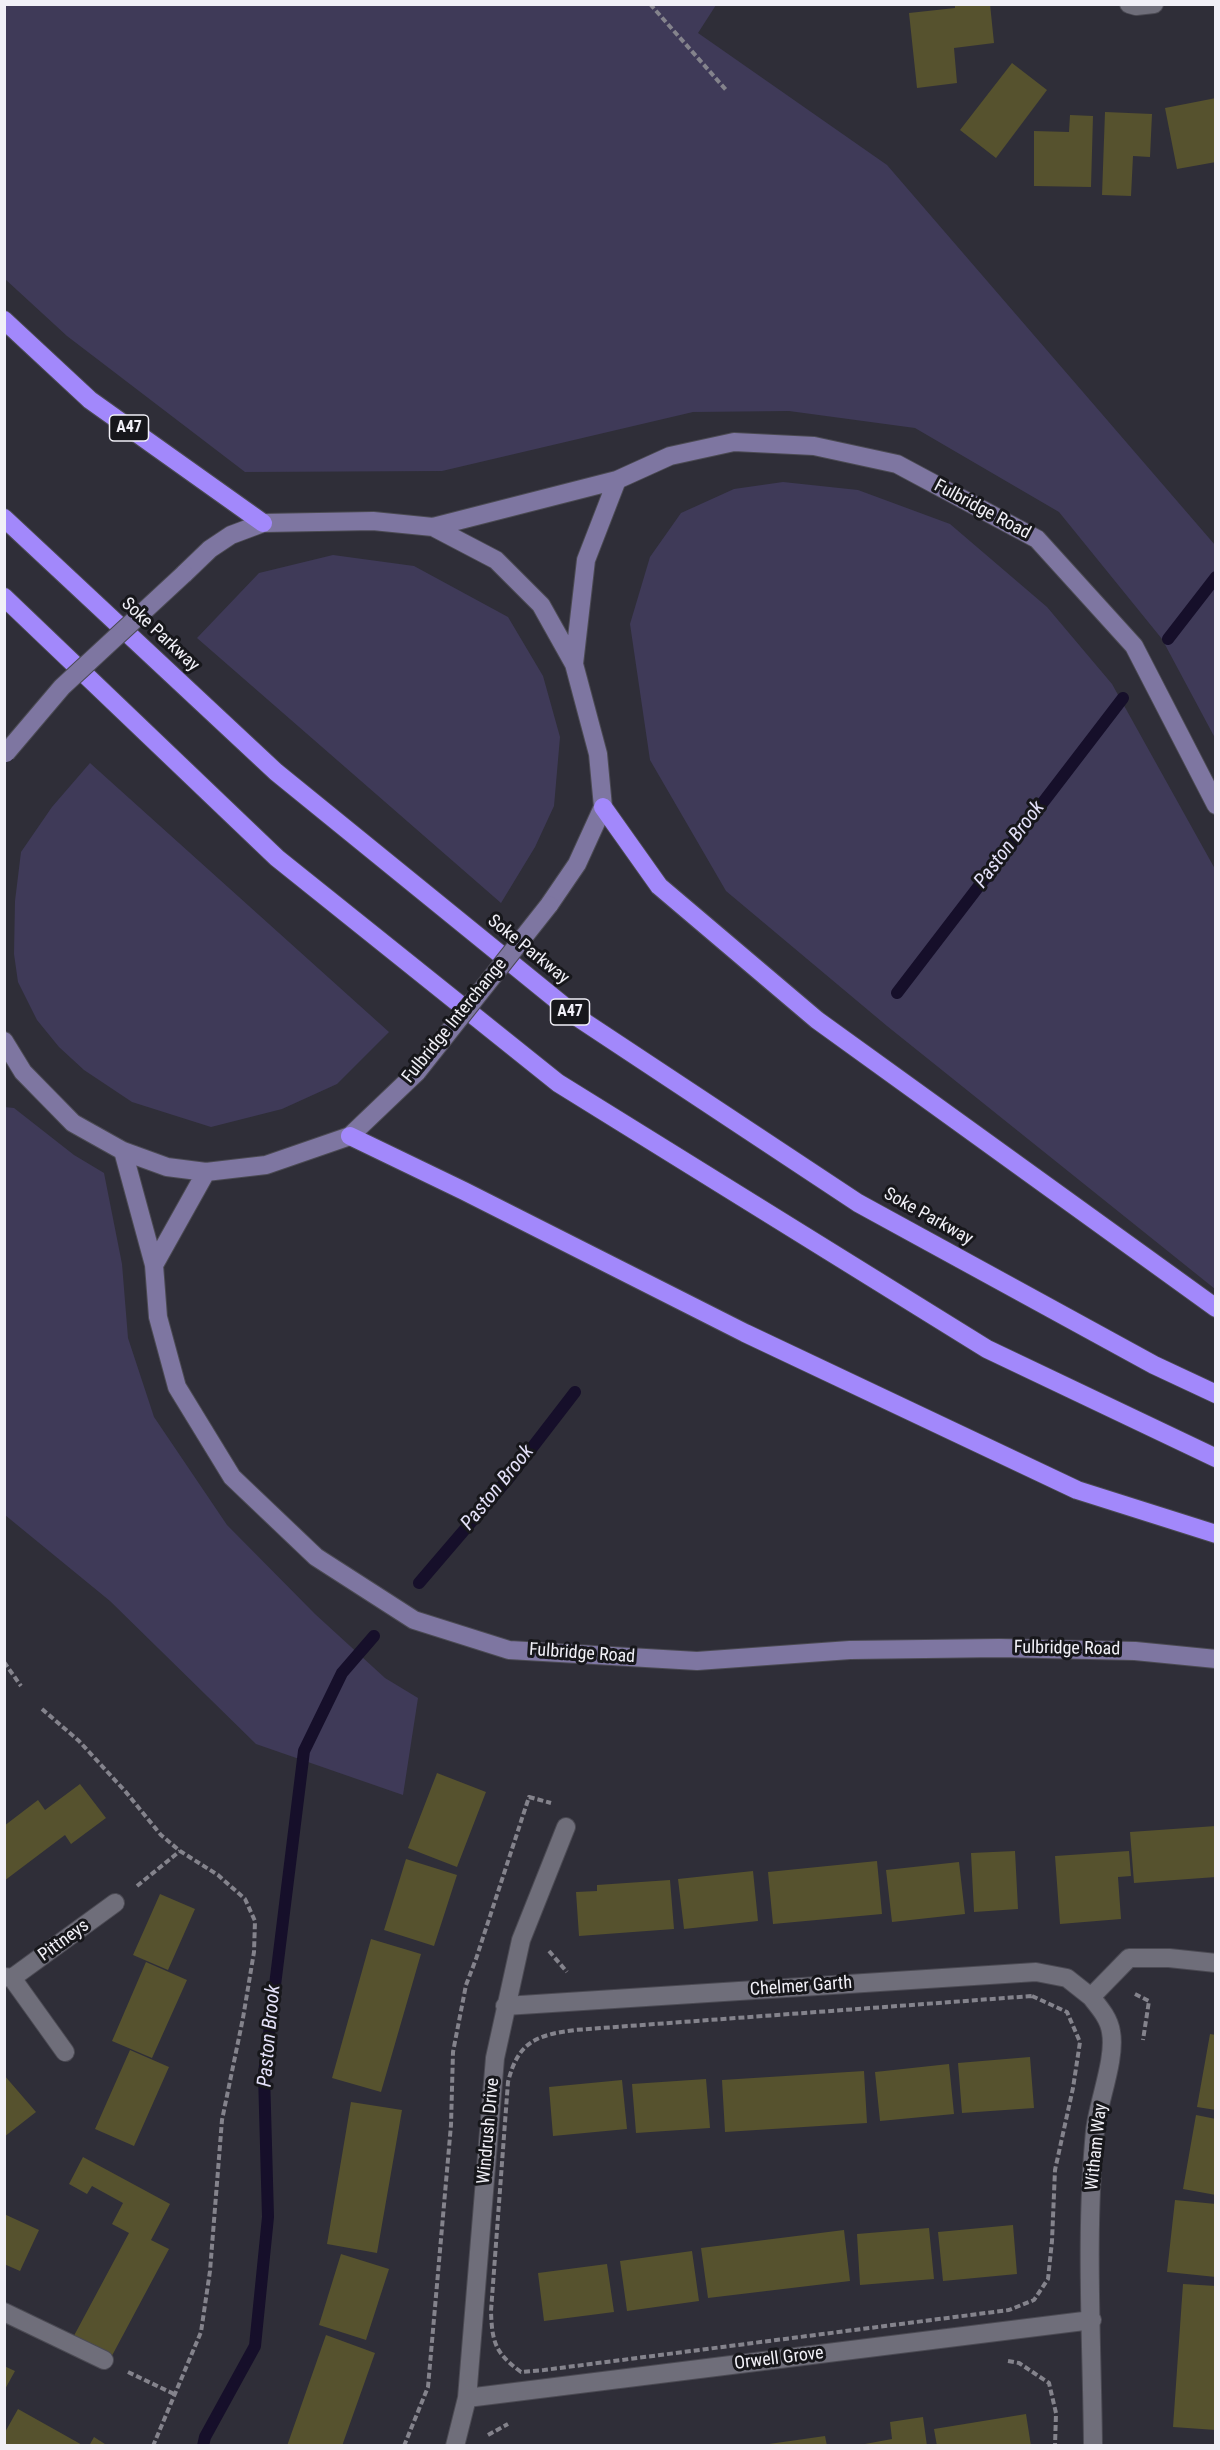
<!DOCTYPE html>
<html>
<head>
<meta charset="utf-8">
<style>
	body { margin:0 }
	#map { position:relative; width:1220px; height:2450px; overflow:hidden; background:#2f2e38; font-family:"Roboto Condensed",sans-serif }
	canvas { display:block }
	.frame { position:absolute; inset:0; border:6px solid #f1f0f7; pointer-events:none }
</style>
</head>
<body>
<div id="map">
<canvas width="1220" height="2450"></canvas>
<div class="frame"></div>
</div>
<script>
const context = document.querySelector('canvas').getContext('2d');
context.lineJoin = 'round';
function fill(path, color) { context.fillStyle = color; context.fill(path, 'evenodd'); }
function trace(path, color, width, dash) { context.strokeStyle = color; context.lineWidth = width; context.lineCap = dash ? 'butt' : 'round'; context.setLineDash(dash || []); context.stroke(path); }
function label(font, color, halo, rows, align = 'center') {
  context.font = font + ' "Roboto Condensed",sans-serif'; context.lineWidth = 6; context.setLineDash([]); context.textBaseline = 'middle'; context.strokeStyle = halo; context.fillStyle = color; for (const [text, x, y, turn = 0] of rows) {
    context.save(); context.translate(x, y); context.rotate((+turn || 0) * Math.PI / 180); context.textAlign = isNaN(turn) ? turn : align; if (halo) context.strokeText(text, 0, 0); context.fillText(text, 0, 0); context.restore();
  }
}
const green = new Path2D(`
	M4 5H716L698 33 887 165 1215 545V738L1162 639 1059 512 915 428 789 411 693 412 442 471 245 472 67 336 5 279Z
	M783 482 858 490 950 524 1047 607 1112 684 1215 869V1289L887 1026 726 891 650 760 630 624 650 557 681 513 734 489Z
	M333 555 414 566 508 617 543 676 560 737 554 806 535 847 501 903 197 638 259 573Z
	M90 763 389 1032 337 1084 282 1109 211 1127 132 1102 84 1070 59 1047 37 1020 18 982 14 954 15 901 21 852 52 807Z
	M4 1107 14 1108 74 1155 104 1173 122 1264 128 1338 154 1417 227 1525 315 1614 385 1678 418 1698 403 1795 256 1744 110 1601 5 1515Z`);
const stream = new Path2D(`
	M1168 639 1216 577
	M897 993 1123 698
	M419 1583 508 1479 575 1392
	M203 2446 205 2437 255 2346 268 2217 264 2074 304 1751 342 1673 374 1636`);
const building = new Path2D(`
	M955 4H990L994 43 954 48 957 83 917 88 909 13 955 8Z
	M1012 63 1047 90 996 158 960 130Z
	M1216 98V162L1177 169 1165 108Z
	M1105 112 1152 114 1150 157 1133 156 1131 196 1102 195Z
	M1070 115 1093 116 1091 187 1034 186V131L1069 132Z
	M437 1773 486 1792 457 1867 408 1848Z
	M80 1784 106 1818 71 1844 65 1835 4 1881V1826L38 1800 45 1810Z
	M1216 1826V1877L1134 1883 1130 1832Z
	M1015 1851 1018 1909 974 1912 971 1853Z
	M1129 1851 1131 1876 1118 1877 1121 1919 1060 1924 1055 1856Z
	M406 1859 457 1875 434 1946 384 1930Z
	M877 1861 882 1914 773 1924 768 1872Z
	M959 1862 965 1914 892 1922 886 1870Z
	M753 1871 758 1921 684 1929 678 1879Z
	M670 1880 674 1929 579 1936 576 1892 597 1891V1885Z
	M160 1894 195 1909 168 1970 133 1955Z
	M371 1939 421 1954 381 2092 332 2078Z
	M146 1962 187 1980 152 2058 112 2041Z
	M1210 2034 1216 2035V2110L1197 2107Z
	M130 2050 169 2067 134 2146 95 2129Z
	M1030 2057 1034 2108 962 2113 958 2063Z
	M949 2064 954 2114 880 2121 875 2072Z
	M864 2071 867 2123 725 2132 722 2080Z
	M4 2075 36 2112 4 2137Z
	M706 2079 710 2128 636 2133 632 2084Z
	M622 2080 627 2129 553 2136 549 2087Z
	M351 2102 402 2110 377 2253 327 2244Z
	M1196 2115 1216 2119V2195L1183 2189Z
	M83 2157 170 2204 151 2240 169 2249 107 2365 69 2345 129 2233 112 2224 123 2203 92 2186 87 2194 69 2184Z
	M1175 2200 1216 2204V2277L1167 2272Z
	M4 2214 39 2230 20 2271 4 2264Z
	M1013 2225 1017 2274 943 2281 938 2232Z
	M929 2228 934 2279 860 2285 857 2234Z
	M844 2230 850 2281 708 2298 701 2248Z
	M692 2251 699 2301 627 2311 620 2261Z
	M341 2254 389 2269 366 2340 319 2325Z
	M607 2264 614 2312 544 2321 538 2273Z
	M1183 2284 1216 2286V2430L1173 2427Z
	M326 2335 375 2353 342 2446H287Z
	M4 2366 15 2371 4 2391Z
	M18 2409 84 2446H4V2434Z
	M1026 2414 1031 2446H937L934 2429Z
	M923 2417 927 2446H854L892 2439 890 2422Z
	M825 2436 827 2446H769V2444Z
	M94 2437 108 2446H89Z`);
const path = new Path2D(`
	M650 4 727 91
	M4 1662 21 1686
	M42 1709 79 1741 125 1791 161 1835 180 1851 218 1875 245 1899 255 1921 254 1952 243 2018 222 2120 210 2271 201 2332 153 2446
	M137 1886 180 1851
	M549 1951 567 1972
	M1135 1994 1149 2001 1143 2040
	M1032 1996 1067 2012 1080 2042 1073 2088 1055 2170 1052 2241 1048 2279 1034 2300 1009 2310 544 2370 521 2372C495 2353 492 2342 491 2311L508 2082C518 2042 536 2035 575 2030Z
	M1008 2361 1019 2363 1049 2383 1056 2413 1055 2446
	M128 2372 174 2394
	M488 2435 508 2424
	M404 2446 428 2387 451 2125 453 2052 466 1985 476 1959 529 1797 551 1803`);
const street = new Path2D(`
	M1129 4 1136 6 1154 4
	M4 1977 12 1978 65 2052
	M12 1978 115 1903
	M505 2006 1036 1972 1067 1978 1091 1997
	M4 2312 104 2360
	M467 2398 1092 2320
	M455 2446 467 2398 495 2058 521 1940 566 1827
	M1093 2446C1092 2341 1085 2235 1095 2131 1098 2102 1116 2059 1111 2032 1109 2018 1099 2007 1091 1997L1129 1958H1169L1216 1963`);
const secondary = new Path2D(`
	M433 527 617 480 670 456 734 442 814 446 897 464 1037 539 1134 646 1216 805
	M184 574 210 549 231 535 263 523 373 521 433 527 496 560 541 605 574 664 598 754 603 807 577 864 549 905
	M574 664 586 560 617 480
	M4 1041 23 1072 73 1123 123 1151 167 1167 206 1172 266 1165 350 1136 417 1072
	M123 1151 154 1265 158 1317 177 1387 232 1477 316 1557 414 1620 509 1650 697 1661 850 1650 999 1648 1135 1651 1216 1659
	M154 1265 206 1172`);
const highway = new Path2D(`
	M4 320 90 400 263 523
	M4 518 276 772 580 1019 858 1203 1154 1365 1216 1394
	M4 597 277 858 558 1083 987 1349 1216 1458
	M603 807 659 886 817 1020 1216 1308
	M350 1136 464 1191 745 1333 1077 1490 1216 1534`);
const secondaryBridge = new Path2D(`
	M6 753 62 687 184 574
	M417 1072 549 905`);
const shields = [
	[129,428,39],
	[570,1012,39]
];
const shieldNames = [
	["A47",129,428],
	["A47",570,1012]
];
const streetNames = [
	["Fulbridge Road",982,510,28],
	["Soke Parkway",160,635,43],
	["Soke Parkway",528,950,39],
	["Fulbridge Interchange",455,1021,-51],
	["Soke Parkway",928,1217,29],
	["Fulbridge Road",1067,1649,1],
	["Fulbridge Road",582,1654,4],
	["Pittneys",64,1941,-36],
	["Chelmer Garth",801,1987,-4],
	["Windrush Drive",489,2131,-85],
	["Witham Way",1097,2147,-84],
	["Orwell Grove",779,2359,-7]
];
const waterNames = [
	["Paston Brook",1010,845,-53],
	["Paston Brook",498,1488,-51],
	["Paston Brook",270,2036,-85]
];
fill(green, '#3f3a58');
trace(stream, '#160f2a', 12);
fill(building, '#56522e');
trace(street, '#4b4a53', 20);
trace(secondary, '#4b4a53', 20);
trace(highway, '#4b4a53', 20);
trace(path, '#84838c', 4, [6, 3]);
trace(street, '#6f6e7a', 18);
trace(secondary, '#7e76a1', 18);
trace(highway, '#a288fb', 18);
trace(secondaryBridge, '#4b4a53', 20, []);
trace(secondaryBridge, '#7e76a1', 18);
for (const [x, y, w] of shields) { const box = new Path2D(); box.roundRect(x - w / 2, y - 13, w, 26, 4.5); context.fillStyle = '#17171b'; context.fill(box); trace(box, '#f1f0f7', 1.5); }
label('bold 16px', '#f1f0f7', null, shieldNames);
label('18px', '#f1f0f7', '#17171b', streetNames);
label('italic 20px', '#e4e1f9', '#17171b', waterNames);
</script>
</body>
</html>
